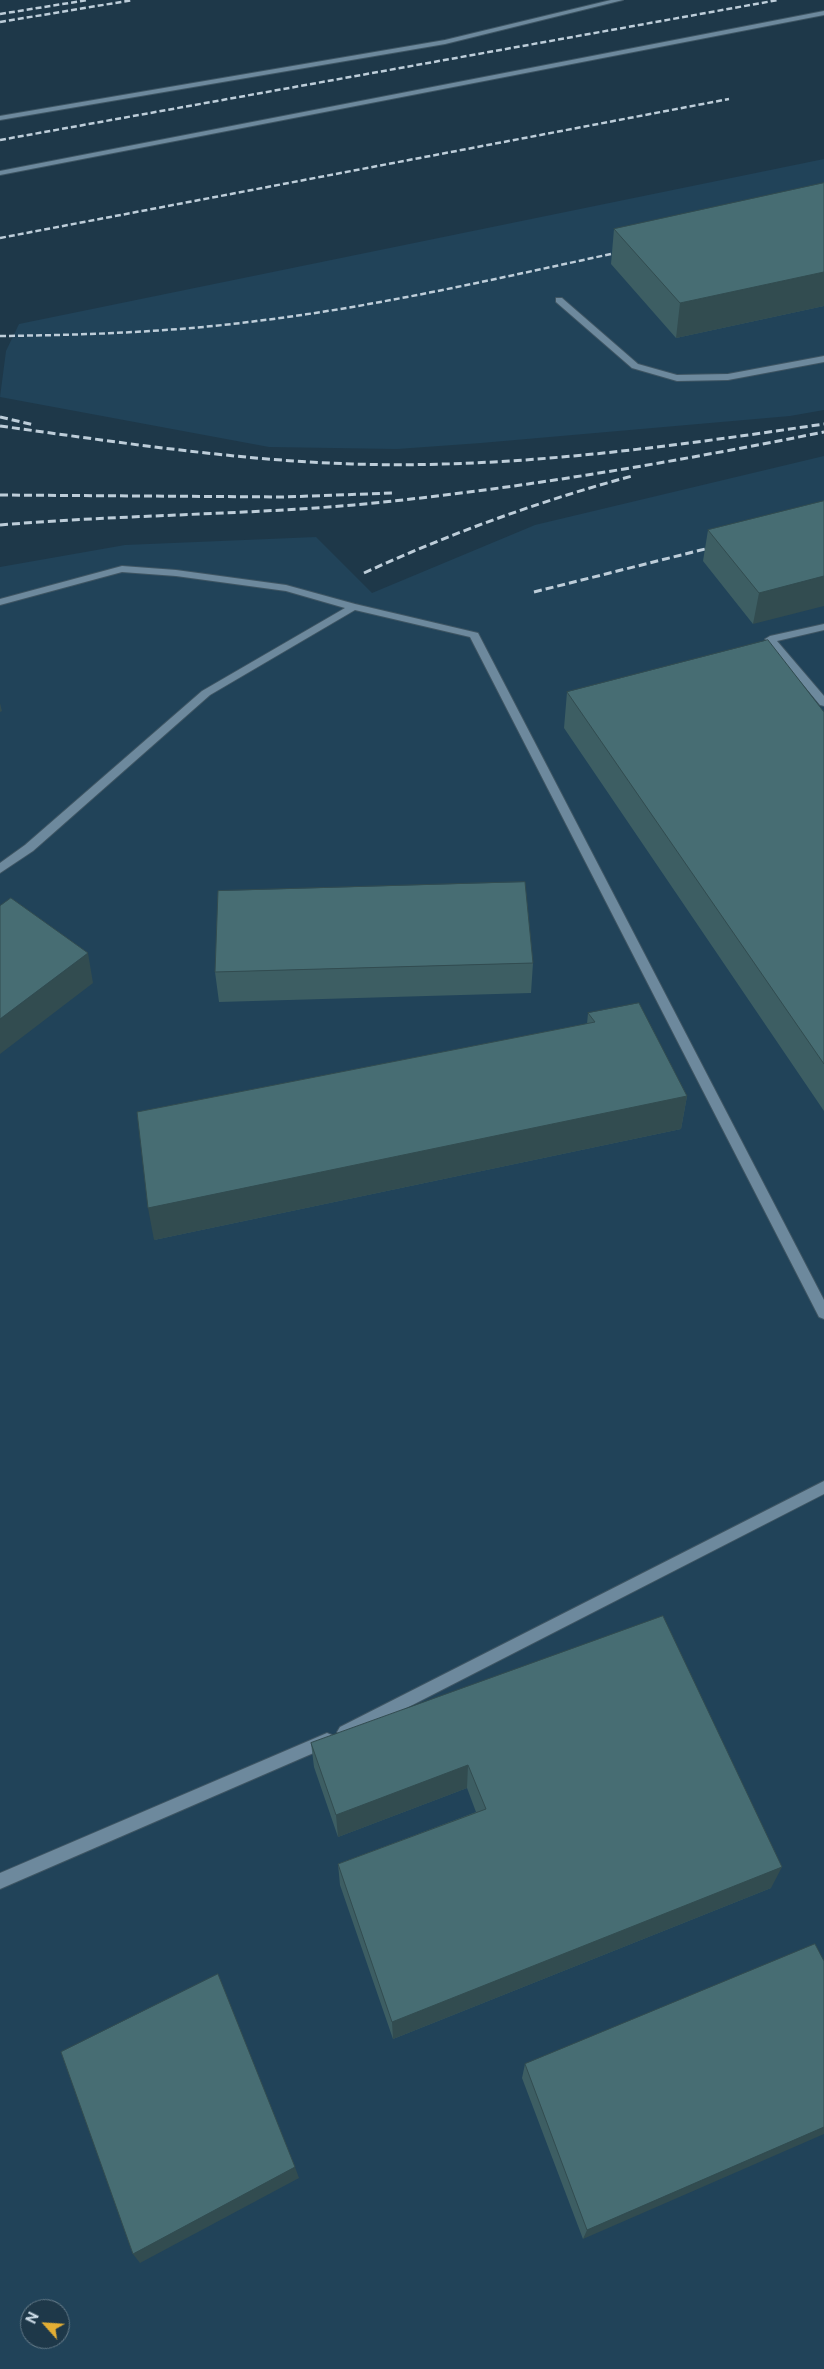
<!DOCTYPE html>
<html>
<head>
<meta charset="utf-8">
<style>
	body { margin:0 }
	#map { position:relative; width:824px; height:2369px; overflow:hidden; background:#1e3849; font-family:"Public Sans",sans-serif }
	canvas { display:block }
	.north { position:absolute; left:20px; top:2299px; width:50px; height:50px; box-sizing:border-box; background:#1e3849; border:1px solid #657b89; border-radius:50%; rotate:296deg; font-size:14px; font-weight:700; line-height:20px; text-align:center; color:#d0dfea }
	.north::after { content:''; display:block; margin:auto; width:18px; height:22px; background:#e3ae34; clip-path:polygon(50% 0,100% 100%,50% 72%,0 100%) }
</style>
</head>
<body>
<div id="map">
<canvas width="824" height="2369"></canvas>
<div class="north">N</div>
</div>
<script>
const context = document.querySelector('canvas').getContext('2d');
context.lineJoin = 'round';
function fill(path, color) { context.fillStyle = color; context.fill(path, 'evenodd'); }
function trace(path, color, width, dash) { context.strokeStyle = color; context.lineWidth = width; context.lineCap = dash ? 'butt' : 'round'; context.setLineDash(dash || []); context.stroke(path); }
const built = new Path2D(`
	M824 159V410L790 416 481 443 397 449 269 447 0 397 6 351 19 324Z
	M824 456V2369H0V567L125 545 316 537 372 593 535 525ZM30 2309H60V2339H30Z`);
const service = new Path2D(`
	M611 0H623L445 44 0 120V116L445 40Z
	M824 11V15L0 175V171Z
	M556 298H562L638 364 677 375 728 374 824 356V362L728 380 677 381 632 368 556 302Z
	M122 566 176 570 286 585 355 604 478 633 824 1300V1319L819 1317 470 637 355 610 210 695 33 851 0 873V863L25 845 202 691 345 608 286 591 176 576 122 572 0 605V599Z
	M824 624V630L777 641 824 696V706L820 705 765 639 770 636Z
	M824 1481V1494L350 1737 345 1739 340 1737 337 1732 340 1727Z
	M327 1733 332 1735 335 1740 332 1745 0 1889V1873Z`);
const railFar1 = new Path2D(`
	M0 14 88 0
	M0 22 133 0
	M0 140 778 0
	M0 238 729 99
	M0 336C86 335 172 332 257 321 381 306 503 277 625 251`);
const rail = new Path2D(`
	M0 417 34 425
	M0 426C117 442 234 460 352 464 510 469 668 447 824 424
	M0 495 283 497 393 493
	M0 525C118 515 236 515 354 505 512 490 669 463 824 432
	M364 573C451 533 540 501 632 476
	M534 592 717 546`);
const wall = new Path2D(`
	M824 183V306L676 338 611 264 614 229Z
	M824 501 753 624 703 561 708 530Z
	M567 692 824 712V1111L564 728Z
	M533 963 531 993 219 1002 215 972Z
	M588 1013 687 1096 681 1129 154 1240 587 1024Z
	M663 1616 771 1888 393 2039 340 1885 338 1864 476 1812 467 1788 338 1837 314 1767 311 1743Z
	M815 1944 583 2239 522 2078 525 2064Z`);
const shadedWall = new Path2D(`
	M824 272V306L676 338 680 303Z
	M824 576V606L753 624 759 593Z
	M0 703 2 711 0 712Z
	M88 953 93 983 0 1054V1019Z
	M687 1096 681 1129 154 1240 148 1208Z
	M468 1765 467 1788 338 1837 336 1815Z
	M782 1867 771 1888 393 2039 392 2022Z
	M824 2127V2134L583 2239 587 2230Z
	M295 2167 299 2178 140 2263 133 2254Z`);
const building = new Path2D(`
	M824 183V272L680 303 614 229Z
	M824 501V576L759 593 708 530Z
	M768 640 824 712V1064L567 692Z
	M525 882 533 963 215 972 218 891Z
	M11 898 88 953 0 1019V906Z
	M639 1003 687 1096 148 1208 137 1112 595 1022 588 1013Z
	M663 1616 782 1867 392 2022 338 1864 486 1809 468 1765 336 1815 311 1743Z
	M815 1944 824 1961V2127L587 2230 525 2064Z
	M218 1974 295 2167 133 2254 61 2052Z`);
fill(built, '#214359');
trace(service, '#3e5563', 2);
fill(service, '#6d899d');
trace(railFar1, '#bdcdd9', 2.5, [6, 3]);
trace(rail, '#bdcdd9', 3, [8, 4]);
fill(wall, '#3d5e63');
fill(shadedWall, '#324c50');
fill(building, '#476d73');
trace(building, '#324c50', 1);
</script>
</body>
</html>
